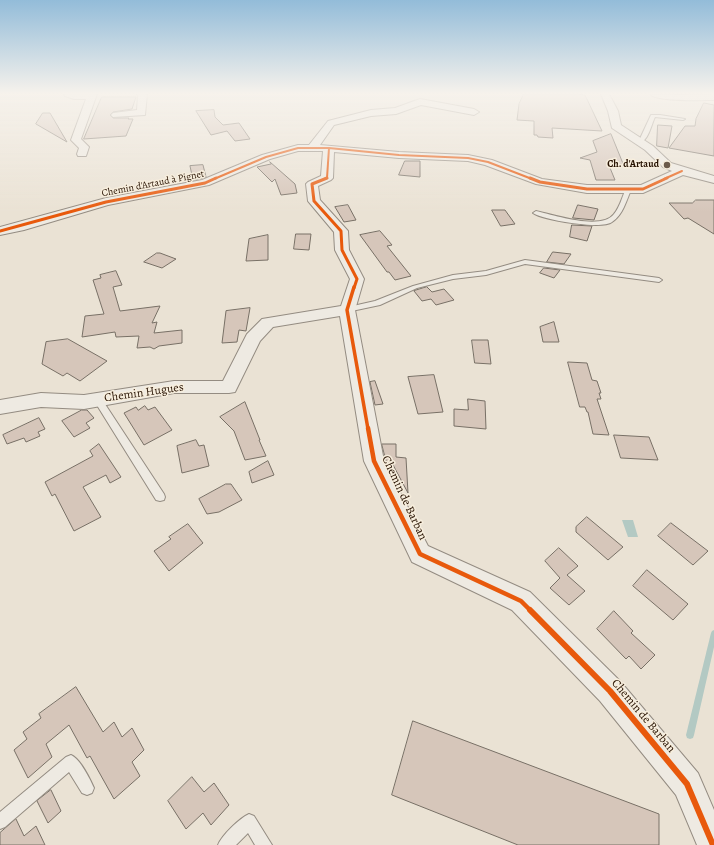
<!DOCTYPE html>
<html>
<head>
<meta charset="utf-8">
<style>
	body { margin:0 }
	canvas { display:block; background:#eae2d4 }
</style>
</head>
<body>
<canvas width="714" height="845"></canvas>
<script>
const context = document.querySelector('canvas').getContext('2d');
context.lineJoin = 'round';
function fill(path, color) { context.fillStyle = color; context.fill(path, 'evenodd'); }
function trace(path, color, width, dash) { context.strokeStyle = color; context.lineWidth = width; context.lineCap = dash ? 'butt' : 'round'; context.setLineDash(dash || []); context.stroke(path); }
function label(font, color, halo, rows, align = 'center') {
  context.font = font + ' Alegreya,serif'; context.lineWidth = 3; context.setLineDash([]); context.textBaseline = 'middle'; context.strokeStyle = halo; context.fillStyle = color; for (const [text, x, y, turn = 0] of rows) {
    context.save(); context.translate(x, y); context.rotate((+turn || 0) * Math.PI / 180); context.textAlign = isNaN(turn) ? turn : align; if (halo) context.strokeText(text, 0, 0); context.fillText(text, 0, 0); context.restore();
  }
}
const water = new Path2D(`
	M622 520H633L638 537H628Z`);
const stream = new Path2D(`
	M714 630V647L694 735 693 738 690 739 687 738 686 735 711 633 712 631Z`);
const building = new Path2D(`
	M524 94H578L585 95 602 131 552 128 553 138 538 137 537 135H534V121L517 120 519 104Z
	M102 97H136L132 109 113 112 110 115 113 118H129L128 119H133L126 136 84 139Z
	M704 103 714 105V156L669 148 685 126H695L696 119Z
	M214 110 215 117 223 125 239 123 250 139 235 141 227 131 211 135 196 111Z
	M43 113H50L67 142 36 124Z
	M658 125 672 126 668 148 657 146Z
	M611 134 624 166 608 163 615 180H596L590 160 580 158 597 152 593 141Z
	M405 161H420V177L399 175Z
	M270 162 295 184 297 193 281 195 275 179 272 182 257 167 271 164Z
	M203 165 206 177 193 180 190 166Z
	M696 200H714V234L688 218 684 219 669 203H692Z
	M348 205 356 220 344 222 335 207Z
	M578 205 598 209 594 220 573 218Z
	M492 210H505L515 224 501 226Z
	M572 225 592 226 587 241 570 237Z
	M380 231 392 245 387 246 411 276 395 280 389 272H387L360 235Z
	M296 234H311L309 250 294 249Z
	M268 235V260L246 261 249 239Z
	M553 252 571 254 564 264 547 262Z
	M157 253H160L176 259 162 268 144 262Z
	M544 268 560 270 554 278 540 273Z
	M116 271 122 285 113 287 120 311 160 306 152 323 157 322 154 333 182 330V343L159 346 154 349 150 347 137 348 139 336 116 337 115 332 82 337 85 316 104 314 93 280 101 278 100 275Z
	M427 287 432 292 444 289 454 300 436 305 431 299 422 301 414 291Z
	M250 308 246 331 239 330 237 342 222 343 226 311Z
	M554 322 559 342H543L540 327Z
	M68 339 107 361 80 381 67 373 63 376 42 364 46 342Z
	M472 340H488L491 364 475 363Z
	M568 362 587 363 592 380 597 381 601 393H599L601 399H597L609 435 593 434 588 412H587L585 407H580Z
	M434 375 443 412 418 414 408 377Z
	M375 381 383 404 375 405 370 382Z
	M468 399 485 401 486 429 454 426V409L468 410Z
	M245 402 260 440H259L266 456 245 460 234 431 220 417Z
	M145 406 148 410 155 407 172 430 144 445 124 413 136 407 138 410Z
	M82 410H87L94 418 86 423 90 428 74 437 62 421Z
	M39 418 45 429 38 432 40 436 26 442 24 438 7 444 3 435Z
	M614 435 649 437 658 460 621 458Z
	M196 440 199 446 204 445 209 466 182 473 177 446Z
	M99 444 121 477 110 483 106 475 83 487 101 517 74 531 55 494 52 496 45 482 93 456 90 451Z
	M382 444H396V457L406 458 408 493 392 463H387Z
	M268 461 274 475 252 483 249 472Z
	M226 484H231L242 500 219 512 207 514 199 499Z
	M587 517 623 547 608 560 576 532V527Z
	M671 523 708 551 693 565 658 536Z
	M188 524 203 543 169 571 154 551 171 539 169 537Z
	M559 548 578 566 567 575 585 591 569 605 550 588 560 578 545 561Z
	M647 570 688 604 673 620 633 586Z
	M614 611 633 631 631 633 655 655 641 669 629 656 626 659 597 629Z
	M76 687 103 732 114 722 122 737 132 728 144 750 132 762 140 776 114 799 90 756 87 758 69 725 46 744 52 757 28 778 14 750 27 739 23 732 41 718 39 714Z
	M413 721 659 814V845H518L392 795Z
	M192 777 204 792 214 783 229 805 211 825 203 813 186 829 168 801Z
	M51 790 61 811 48 823 37 801Z
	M16 819 24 836 36 826 45 845H0V833Z`);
const service = new Path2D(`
	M651 115H660L685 119 683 120 655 117C651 125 648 143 638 143Z
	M626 189 631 190C626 201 623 215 612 222 602 230 543 220 533 213L536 211C554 215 601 231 614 214 620 207 622 197 626 189Z
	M525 260 659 278 662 280 659 282 525 264 486 275 453 279 417 288 380 305 347 312 343 310 344 308 375 301 413 286 453 275 486 271Z
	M98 397 101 398 164 494 165 497 164 500 160 501 156 500 95 402 94 400Z
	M71 755C80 759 90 779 94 788L92 793 87 795 82 793 69 772 5 827 0 829V812L66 757Z
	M249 814 254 816 272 845H255L248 833 236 845H218C222 835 240 818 249 814Z`);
const minor = new Path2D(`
	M64 94H97L81 139 89 147 86 156H78L77 154 79 148 71 140 86 99H74L65 96Z
	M137 94H147L145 115 113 117 111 115 113 113 137 110 138 96Z
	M601 94H609L618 111 621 125 653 146 671 163 714 176V183L683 175 643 193H587L536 184 485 165 468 161 399 158 334 152 333 178 331 180 318 186 320 200 348 231 349 250 364 279 355 310 384 461 428 546 530 592 620 681 698 773 714 810V845H697L676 795 600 701 512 610 412 562 364 461 340 316 273 327 260 341 235 392 229 393H174L84 409 41 407 0 414V400L41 393 84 395 174 381H223L247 334 262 319 341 306 350 279 335 250 334 232 308 201 306 184 308 182 321 176 323 151H298L270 159 209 185 108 205 24 230 0 235V227L106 198 202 180 262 155 298 145H309L328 121 371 110 395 108 420 99 474 109 479 112 474 115 421 105 396 114 371 116 334 125 320 145 399 152 468 155 492 160 542 179 587 185H641L672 171 663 167 645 150 612 128 608 111Z
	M650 94 681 95 714 94V100C702 100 656 102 650 94Z`);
const cyclewayFar4 = new Path2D(`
	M214 179 266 157 298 148H329L399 155 468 158 488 162 532 179
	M324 179 327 178 329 148
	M664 179 682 171`);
const cyclewayFar3 = new Path2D(`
	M327 178 312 184 314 201 341 231 342 250 357 279 354 288
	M530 178 540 182 587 189H643L667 178
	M0 231 106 202 205 183 216 178`);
const cyclewayFar2 = new Path2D(`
	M354 287 347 310 368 429`);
const cyclewayFar1 = new Path2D(`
	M368 428 374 461 420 554 521 601 531 611`);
const cycleway = new Path2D(`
	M530 610 610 691 687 784 713 845`);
const markers = [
	[667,165,4,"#6b5a4a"]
];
const farPoinames = [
	["Ch. d'Artaud",659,165]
];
const farStreetnames = [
	["Chemin d'Artaud à Pignet",153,184,-11]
];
const streetNames = [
	["Chemin Hugues",144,393,-8],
	["Chemin de Barban",404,498,65],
	["Chemin de Barban",643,716,50]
];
fill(water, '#b3c9c3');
fill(stream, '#b3c9c3');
fill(building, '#d6c6ba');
trace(building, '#787066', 1);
trace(service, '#948c82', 2);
trace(minor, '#948c82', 2);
fill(service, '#eeeae2');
fill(minor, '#eeeae2');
trace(cyclewayFar4, '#e8590c', 2);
trace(cyclewayFar3, '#e8590c', 3);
trace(cyclewayFar2, '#e8590c', 3.5);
trace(cyclewayFar1, '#e8590c', 4.5);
trace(cycleway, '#e8590c', 6);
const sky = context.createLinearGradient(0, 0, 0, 212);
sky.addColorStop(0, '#93bcd9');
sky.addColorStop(0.44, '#f6f2ec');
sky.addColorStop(1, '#f6f2ec00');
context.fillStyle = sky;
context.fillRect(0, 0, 714, 212);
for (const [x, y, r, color] of markers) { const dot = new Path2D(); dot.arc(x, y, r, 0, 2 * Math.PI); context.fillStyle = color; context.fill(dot); trace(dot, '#f7eedd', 1.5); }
label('bold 10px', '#261100', '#f7eedd', farPoinames, 'right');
label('10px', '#261100', '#f7eedd', farStreetnames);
label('12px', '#261100', '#f7eedd', streetNames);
</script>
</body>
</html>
